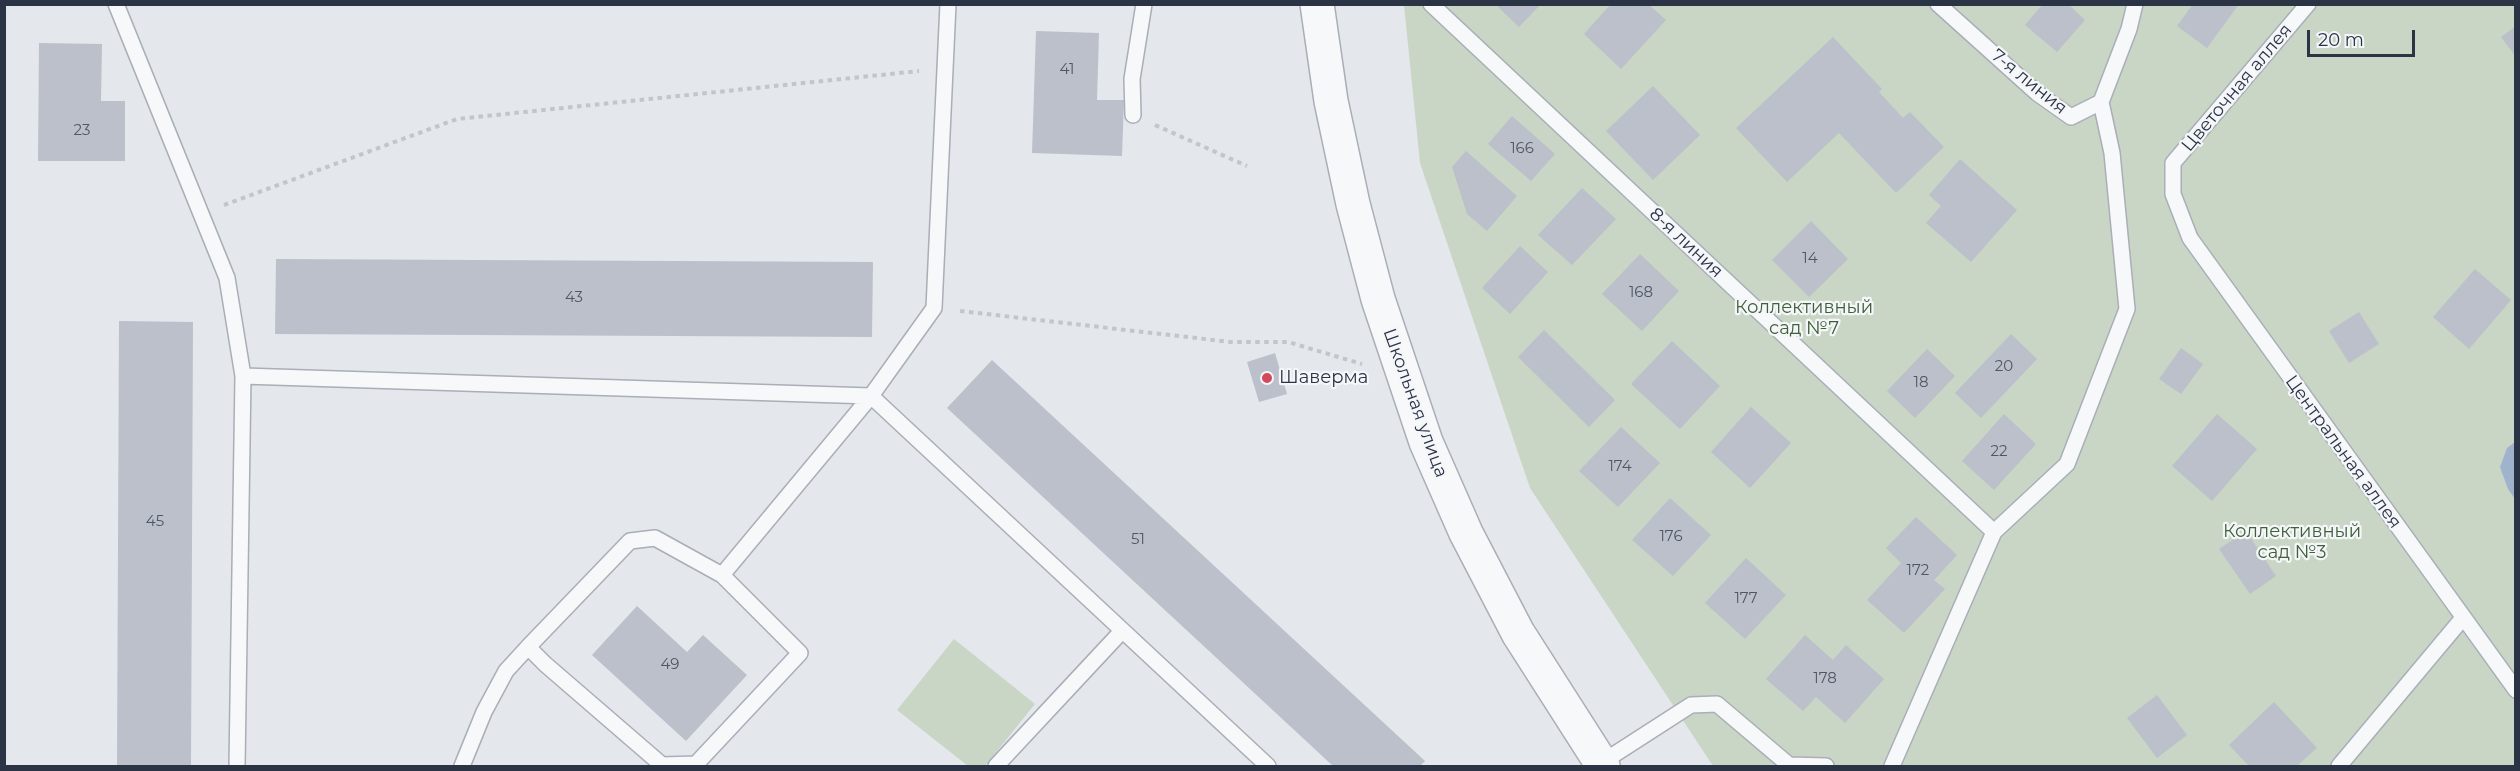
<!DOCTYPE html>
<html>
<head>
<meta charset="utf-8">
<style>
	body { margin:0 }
	#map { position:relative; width:2520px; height:771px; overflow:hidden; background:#e4e7ec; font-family:Montserrat,sans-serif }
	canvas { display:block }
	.frame { position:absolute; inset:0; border:6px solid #2b3445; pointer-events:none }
	.scale { position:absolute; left:2307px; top:30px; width:108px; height:27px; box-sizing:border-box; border:3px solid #2b3445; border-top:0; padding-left:8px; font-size:18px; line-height:21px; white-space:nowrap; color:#2b3445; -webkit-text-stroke:4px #f4f6f9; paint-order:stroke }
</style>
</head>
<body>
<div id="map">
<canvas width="2520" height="771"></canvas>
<div class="frame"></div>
<div class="scale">20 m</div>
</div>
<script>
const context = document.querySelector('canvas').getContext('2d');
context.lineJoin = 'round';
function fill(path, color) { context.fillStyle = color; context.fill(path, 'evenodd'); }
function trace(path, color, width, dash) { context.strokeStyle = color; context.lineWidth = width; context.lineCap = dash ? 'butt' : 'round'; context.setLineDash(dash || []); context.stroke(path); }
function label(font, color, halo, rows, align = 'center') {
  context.font = font + ' Montserrat,sans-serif'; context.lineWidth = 4.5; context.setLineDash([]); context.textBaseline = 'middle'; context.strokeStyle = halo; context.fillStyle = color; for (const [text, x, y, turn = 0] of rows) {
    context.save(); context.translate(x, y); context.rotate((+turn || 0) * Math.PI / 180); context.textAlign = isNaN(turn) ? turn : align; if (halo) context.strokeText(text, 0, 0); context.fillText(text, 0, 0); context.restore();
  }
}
const green = new Path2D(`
	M1404 5H2515V766H1713L1530 488 1420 163Z
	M954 639 1035 704 985 766H968L897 710Z`);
const water = new Path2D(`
	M2515 442V499L2508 489 2500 467 2507 448Z`);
const building = new Path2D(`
	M1495 4H1541L1519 27Z
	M1611 4H1648L1666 20 1621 69 1584 34Z
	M2043 4H2068L2085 20 2057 52 2025 25Z
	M2193 4H2239L2207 48 2177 26Z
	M2516 26V57L2501 37Z
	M1036 31 1099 33 1097 100H1124L1122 156 1032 153Z
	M1833 37 1882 89 1879 92 1903 118 1910 112 1944 147 1896 193 1839 133 1787 182 1736 128Z
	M39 43 102 44 101 101H125V161H38Z
	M1653 86 1700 135 1653 180 1606 131Z
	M1512 116 1555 154 1531 181 1488 144Z
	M1466 151 1517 196 1487 231 1467 214 1452 167Z
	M1960 159 2017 210 1971 262 1926 223 1941 206 1929 195Z
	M1582 188 1616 219 1572 265 1538 235Z
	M1811 221 1848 259 1809 297 1772 260Z
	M1520 246 1548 272 1510 314 1482 288Z
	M1640 254 1679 291 1642 331 1602 294Z
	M276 259 873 262 872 337 275 334Z
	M2475 269 2511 300 2469 349 2433 317Z
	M2359 312 2379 344 2349 363 2329 331Z
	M119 321 193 322 191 766H117Z
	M1544 330 1615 400 1589 427 1518 357Z
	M2011 334 2037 359 1981 418 1955 393Z
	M1672 341 1720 386 1680 429 1631 384Z
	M2181 348 2203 364 2181 394 2159 379Z
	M1927 349 1955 376 1915 418 1887 391Z
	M1275 353 1287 394 1259 402 1247 362Z
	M992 360 1425 761 1420 766H1333L947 408Z
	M1751 407 1791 443 1750 488 1711 452Z
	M2004 414 2036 444 1994 490 1962 461Z
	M2217 414 2257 449 2212 501 2172 466Z
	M1621 427 1660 463 1618 507 1579 471Z
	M1670 498 1711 535 1673 576 1632 540Z
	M1916 517 1957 555 1934 580 1945 589 1904 633 1867 600 1901 563 1886 548Z
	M2246 531 2276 576 2250 594 2219 549Z
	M1746 558 1786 595 1745 639 1705 603Z
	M637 606 687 652 703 635 747 675 686 741 592 655Z
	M1805 635 1833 660 1846 645 1884 679 1845 723 1816 697 1803 711 1766 679Z
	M2157 695 2187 735 2157 758 2127 718Z
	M2274 702 2317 748 2297 766H2249L2229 745Z`);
const path = new Path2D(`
	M1155 125 1247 166
	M224 205 457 119 919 71
	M960 311 1231 342H1288L1362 364`);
const service = new Path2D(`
	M116 4 227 278 243 376
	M1431 4 1994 532
	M1938 4 2037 93 2071 117 2101 102 2129 29 2135 4
	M2308 4 2173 163V194L2190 238 2516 690
	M1133 115 1132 79 1144 4
	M722 575 655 538 630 541 528 647 545 664 662 765 696 764 800 653 722 575 871 396 1268 766
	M1601 763 1691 705 1717 704 1789 765 1826 766
	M237 766 243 376 871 396 934 308 948 4
	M462 766 484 712 506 671 528 647
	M996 766 1122 631
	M1892 766 1994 532 2067 464 2127 309 2112 153 2101 102
	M2339 766 2462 619`);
const tertiary = new Path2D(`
	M1317 4 1331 101 1353 204 1378 299 1426 442 1466 533 1518 633 1603 766`);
const markers = [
	[1267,378,6,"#d1495b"]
];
const numberNames = [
	["41",1067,70],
	["23",82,131],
	["166",1522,149],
	["14",1810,259],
	["168",1641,293],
	["43",574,298],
	["20",2004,367],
	["18",1921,383],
	["22",1999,452],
	["174",1620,467],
	["45",155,522],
	["176",1671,537],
	["51",1138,540],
	["172",1918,571],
	["177",1746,599],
	["49",670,665],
	["178",1825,679]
];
const streetNames = [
	["7-я линия",2029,82,39],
	["Цветочная аллея",2237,88,-50],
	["8-я линия",1686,243,43],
	["Школьная улица",1415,403,70],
	["Центральная аллея",2343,452,54]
];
const parkNames = [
	["Коллективный",1804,308],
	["сад №7",1804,329],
	["Коллективный",2292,532],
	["сад №3",2292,553]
];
const poiNames = [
	["Шаверма",1279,378]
];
fill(green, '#c9d6c5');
fill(water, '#9fb4cc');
fill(building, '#bbc0ca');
trace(service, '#a9aeb7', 18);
trace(tertiary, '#a9aeb7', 36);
trace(path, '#c2c5cb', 4, [4.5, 4.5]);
trace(service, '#f7f8fa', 15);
trace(tertiary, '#f7f8fa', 33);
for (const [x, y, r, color] of markers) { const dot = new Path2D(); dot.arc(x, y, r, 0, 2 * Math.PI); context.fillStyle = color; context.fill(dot); trace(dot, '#f4f6f9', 2); }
label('15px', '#4f5766', null, numberNames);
label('18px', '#2b3445', '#f4f6f9', streetNames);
label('18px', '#3f6138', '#f4f6f9', parkNames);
label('18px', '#2b3445', '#f4f6f9', poiNames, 'left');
</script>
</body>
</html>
